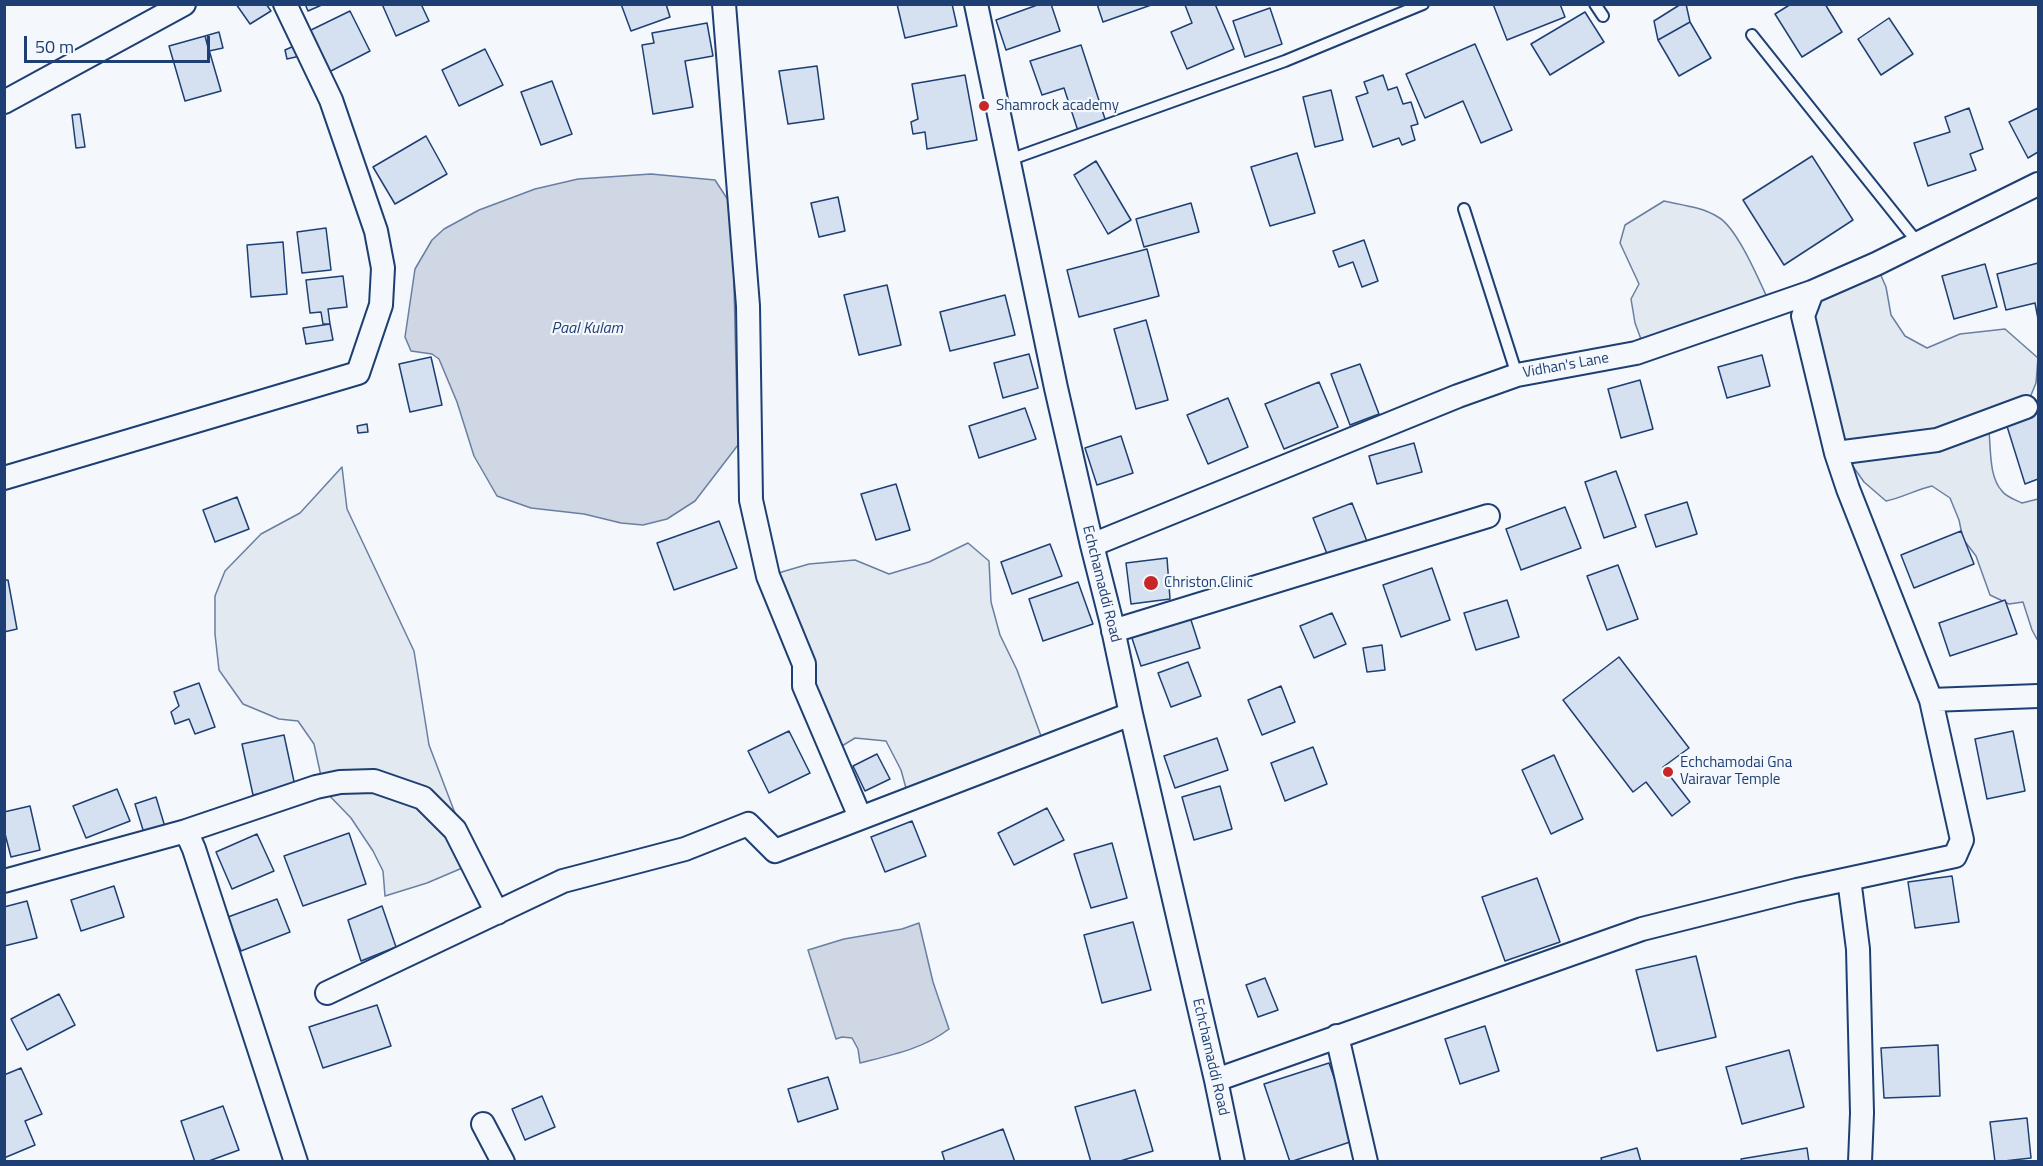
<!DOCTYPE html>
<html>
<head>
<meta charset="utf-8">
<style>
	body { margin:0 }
	#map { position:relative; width:2043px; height:1166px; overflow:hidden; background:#f4f7fb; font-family:"Titillium Web",sans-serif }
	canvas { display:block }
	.frame { position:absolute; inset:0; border:6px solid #1d3f73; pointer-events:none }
	.scale { position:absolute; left:24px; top:36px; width:186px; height:27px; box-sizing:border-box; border:3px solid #1d3f73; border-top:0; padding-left:8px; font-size:18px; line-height:21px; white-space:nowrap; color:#1d3f73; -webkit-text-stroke:4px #f4f7fb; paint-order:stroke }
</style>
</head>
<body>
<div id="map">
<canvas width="2043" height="1166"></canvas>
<div class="frame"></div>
<div class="scale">50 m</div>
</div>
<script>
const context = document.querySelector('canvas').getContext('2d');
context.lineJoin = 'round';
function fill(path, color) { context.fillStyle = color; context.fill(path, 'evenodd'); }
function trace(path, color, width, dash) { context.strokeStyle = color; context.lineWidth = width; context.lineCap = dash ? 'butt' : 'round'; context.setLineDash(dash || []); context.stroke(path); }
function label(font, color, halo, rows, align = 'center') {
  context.font = font + ' "Titillium Web",sans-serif'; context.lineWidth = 4.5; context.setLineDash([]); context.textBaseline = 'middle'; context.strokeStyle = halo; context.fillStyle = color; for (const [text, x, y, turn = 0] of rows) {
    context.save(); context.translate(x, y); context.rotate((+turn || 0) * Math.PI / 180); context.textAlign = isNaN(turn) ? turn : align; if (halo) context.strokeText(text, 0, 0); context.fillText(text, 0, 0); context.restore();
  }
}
const green = new Path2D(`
	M1664 201C1682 205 1702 207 1718 217 1738 228 1761 285 1771 306L1645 350 1635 323 1631 299 1639 284 1620 243 1625 225Z
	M1876 264 1886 287 1891 315 1905 336 1927 348 1960 334 2005 329 2038 358 2036 383 2026 407 1989 432C1991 450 1989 477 2002 491 2006 497 2016 500 2022 503L2038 499V641L2032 630 2023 602 2009 604 1990 595 1976 556 1963 539 1959 520 1950 498 1932 486C1915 490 1902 498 1886 501L1864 482 1852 465 1836 453 1803 316 1812 292Z
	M342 467 347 509 414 651 429 745 474 863 427 883 385 896 383 871 373 851 351 818 324 790 314 744 298 721 279 719 243 704 219 670 215 634V596L225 571 261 534 300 513Z
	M968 543 989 561 991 602 1000 635 1017 670 1045 747 909 799 901 770 886 741 855 738 832 752 768 576 809 564 855 560 889 574 929 562Z`);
const water = new Path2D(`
	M651 174 715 180 732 206 738 445 695 501 667 519 643 525 621 523 584 514 531 508 497 496 474 456 457 402 439 359 432 354 411 351 405 337 415 269 432 240 444 229 479 210 535 189 578 179Z
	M919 923 933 982 949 1029C923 1049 892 1055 860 1063L858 1049 852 1038 842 1037 836 1039 808 950 844 939 902 929Z`);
const building = new Path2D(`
	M236 4H266L271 11 250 24Z
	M305 4H324L308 11Z
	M382 4H421L429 21 396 36Z
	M621 4H666L670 17 631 31Z
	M897 4H952L957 26 905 38Z
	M1040 4H1051L1060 31 1006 50 996 20Z
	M1097 4H1154L1103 22Z
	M1215 4 1234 49 1187 69 1171 32 1192 23 1185 5Z
	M1493 4H1560L1565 17 1507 40Z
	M1681 4H1686L1690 22 1658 40 1654 21Z
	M1791 4H1825L1842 32 1802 57 1775 14Z
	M1270 8 1282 44 1245 57 1233 21Z
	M350 11 370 51 329 72 309 31Z
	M1585 12 1604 42 1550 75 1531 44Z
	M1889 18 1913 54 1881 75 1858 39Z
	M1690 22 1711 58 1679 76 1658 40Z
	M707 23 713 56 685 61 693 107 653 114 642 45 654 43 652 33Z
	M219 32 223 48 209 51 205 36Z
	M205 36 221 91 185 101 169 46Z
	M1475 44 1512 130 1481 143 1463 101 1425 118 1406 74Z
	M1081 45 1106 122 1078 131 1064 88 1042 95 1030 61Z
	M294 46 300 56 287 59 285 50Z
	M485 49 503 85 459 106 442 70Z
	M817 66 824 119 788 124 779 71Z
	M965 75 977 140 927 149 925 132 913 134 911 122 918 119 912 84Z
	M1383 75 1388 90 1397 87 1403 104 1411 102 1418 124 1411 126 1415 140 1402 145 1399 138 1373 147 1356 97 1368 93 1364 82Z
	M552 81 572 134 541 145 521 92Z
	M1331 90 1343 140 1315 147 1303 97Z
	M1969 108 1983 149 1970 154 1976 170 1928 186 1914 143 1950 132 1945 117Z
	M2038 108V152L2028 158 2009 122Z
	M80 114 85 147 76 148 72 115Z
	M426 136 447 174 395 204 373 167Z
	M1297 153 1315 213 1270 226 1251 167Z
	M1812 156 1853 220 1784 265 1743 200Z
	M1096 161 1131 220 1108 234 1074 175Z
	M838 197 845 231 819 237 811 203Z
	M1191 203 1199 232 1144 247 1136 219Z
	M326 228 331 270 302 273 297 232Z
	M1364 240 1378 281 1362 287 1353 262 1339 267 1333 251Z
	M283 242 287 294 251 297 247 245Z
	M1147 249 1159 296 1079 317 1067 270Z
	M2038 263V319L2035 303 2006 310 1997 274Z
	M1985 264 1997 307 1954 319 1942 276Z
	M343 276 347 307 328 309 330 324H323L321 312 310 313 306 280Z
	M887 285 901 345 859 355 844 295Z
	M1005 295 1015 335 950 351 940 312Z
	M1146 320 1168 400 1136 409 1114 329Z
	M330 324 333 340 306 344 303 328Z
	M1029 354 1038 388 1003 398 994 363Z
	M1762 355 1770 386 1727 398 1718 367Z
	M431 357 442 405 410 412 399 364Z
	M1360 364 1379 414 1350 425 1331 374Z
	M1640 380 1653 429 1621 438 1608 389Z
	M1319 382 1338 427 1284 449 1265 404Z
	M1228 398 1248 447 1208 464 1187 415Z
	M1025 408 1036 439 979 458 969 426Z
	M2038 413V479L2025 484 2006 423Z
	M367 424 368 432 358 433 357 426Z
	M1121 436 1133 473 1097 485 1085 448Z
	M1414 443 1422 472 1377 484 1369 456Z
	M1616 471 1636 527 1604 538 1585 482Z
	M896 484 910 530 876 540 861 494Z
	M237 497 249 529 215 542 203 510Z
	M1687 502 1697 534 1656 547 1645 515Z
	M1352 503 1368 544 1329 559 1313 518Z
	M1565 507 1581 548 1521 570 1506 529Z
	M719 521 737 568 674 590 657 543Z
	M1961 531 1974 564 1914 588 1901 555Z
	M1050 544 1062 576 1012 594 1001 562Z
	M1167 558 1170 599 1131 604 1126 563Z
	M1618 565 1638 619 1607 630 1587 576Z
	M1432 568 1450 620 1401 637 1383 585Z
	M4 580H8L17 629 4 632Z
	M1078 582 1093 624 1043 641 1029 599Z
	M1507 600 1519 637 1476 650 1464 613Z
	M2005 600 2017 634 1950 656 1939 623Z
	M1332 613 1346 644 1314 658 1300 626Z
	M1190 617 1200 648 1141 666 1131 635Z
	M1382 645 1385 670 1367 672 1363 648Z
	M1619 657 1689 748 1663 767 1690 802 1672 816 1646 782 1633 792 1563 700Z
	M1188 662 1201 696 1171 707 1158 673Z
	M199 683 215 727 195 734 189 719 175 724 171 712 179 706 174 692Z
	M1281 686 1295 722 1262 735 1248 700Z
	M789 731 810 773 769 793 748 751Z
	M2013 731 2025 791 1987 799 1975 739Z
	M284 735 295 786 253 795 242 744Z
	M1217 738 1228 770 1175 788 1164 756Z
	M1313 747 1327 784 1285 801 1271 763Z
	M877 754 890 779 865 791 853 766Z
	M1554 755 1583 819 1551 834 1522 770Z
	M1220 786 1232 829 1194 840 1182 797Z
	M117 789 130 821 86 838 73 806Z
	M156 797 165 827 144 833 135 804Z
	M30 806 40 850 11 857 4 830V812Z
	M1047 808 1064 840 1014 865 998 833Z
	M912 821 926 856 885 872 871 837Z
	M349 833 366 884 303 906 284 856Z
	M257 834 274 871 232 889 216 852Z
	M1112 843 1127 898 1091 908 1074 854Z
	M1952 876 1959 922 1915 928 1908 882Z
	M1537 878 1560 942 1505 961 1482 897Z
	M114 886 124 917 81 931 71 900Z
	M277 899 290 932 241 951 228 917Z
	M27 901 37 938 4 946V907Z
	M382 906 396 947 361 961 348 920Z
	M1133 922 1151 990 1102 1003 1084 935Z
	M1696 956 1716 1037 1657 1051 1636 970Z
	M1265 978 1278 1010 1258 1017 1246 985Z
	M59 994 75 1025 27 1050 11 1019Z
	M377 1005 391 1046 323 1068 309 1027Z
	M1485 1026 1499 1071 1460 1084 1445 1039Z
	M1938 1045 1940 1096 1884 1098 1881 1048Z
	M1789 1050 1804 1107 1742 1124 1726 1067Z
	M1329 1063 1356 1140 1290 1162 1264 1084Z
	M21 1068 42 1114 25 1121 35 1145 4 1158V1075Z
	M828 1077 838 1109 798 1122 788 1089Z
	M1135 1090 1153 1151 1117 1162H1091L1075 1107Z
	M542 1096 555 1127 525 1140 512 1109Z
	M223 1106 239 1150 206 1162H195L181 1121Z
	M2027 1118 2031 1158 1995 1162 1990 1122Z
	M1003 1129 1015 1162H945L942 1152Z
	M1637 1148 1641 1162H1602L1601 1158Z
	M1807 1148 1809 1162H1742L1741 1159Z`);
const lane = new Path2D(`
	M1595 4 1603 16
	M1752 35 1918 243
	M1009 160 1285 61 1423 4
	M1464 209 1517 375`);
const street = new Path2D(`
	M724 4 748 306 751 500 768 576 804 664V686L860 817
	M976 4 1056 388 1092 545 1111 620 1131 714 1216 1080 1233 1162
	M4 102 184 4
	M1812 292 1803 316 1836 453 1848 489 1931 700 2038 696
	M1836 453 1937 440 2026 407
	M4 478 358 373 381 305 383 268 376 231 331 100 285 4
	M1092 545 1458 396 1517 375 1636 353 1812 292 1876 264 2038 184
	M1113 631 1488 516
	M186 831 194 849 296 1162
	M1849 879 1858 949 1862 1113 1860 1162
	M4 881 186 831 316 787 340 782 374 781 423 798 455 830 497 913
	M327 993 563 881 685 849 748 824 775 851 1131 714
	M1337 1036 1366 1162
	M1216 1080 1642 929 1797 890 1955 856 1962 840 1931 700
	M483 1124 503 1162`);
const markers = [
	[984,106,6,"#c62828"],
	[1151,583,8,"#c62828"],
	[1668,772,6,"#c62828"]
];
const poiNames = [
	["Shamrock academy",996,106],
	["Christon Clinic",1164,583],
	["Echchamodai Gna",1680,763],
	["Vairavar Temple",1680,780]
];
const streetNames = [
	["Vidhan's Lane",1566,366,-10],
	["Echchamaddi Road",1101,584,76],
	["Echchamaddi Road",1210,1057,77]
];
const waterNames = [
	["Paal Kulam",587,329]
];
fill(green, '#e3e9f0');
trace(green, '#687fa3', 1.5);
fill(water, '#cfd7e4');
trace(water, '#687fa3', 1.5);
fill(building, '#d5e0f0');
trace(building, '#1d3f73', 1.5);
trace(lane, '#1d3f73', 14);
trace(street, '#1d3f73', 26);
trace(lane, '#f4f7fb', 10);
trace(street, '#f4f7fb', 22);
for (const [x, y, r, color] of markers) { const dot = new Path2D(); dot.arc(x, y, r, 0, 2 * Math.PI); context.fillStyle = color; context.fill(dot); trace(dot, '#f4f7fb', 2); }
label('15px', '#1d3f73', '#f4f7fb', poiNames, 'left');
label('15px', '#1d3f73', '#f4f7fb', streetNames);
label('italic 16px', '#1d3f73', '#f4f7fb', waterNames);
</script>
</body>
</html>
